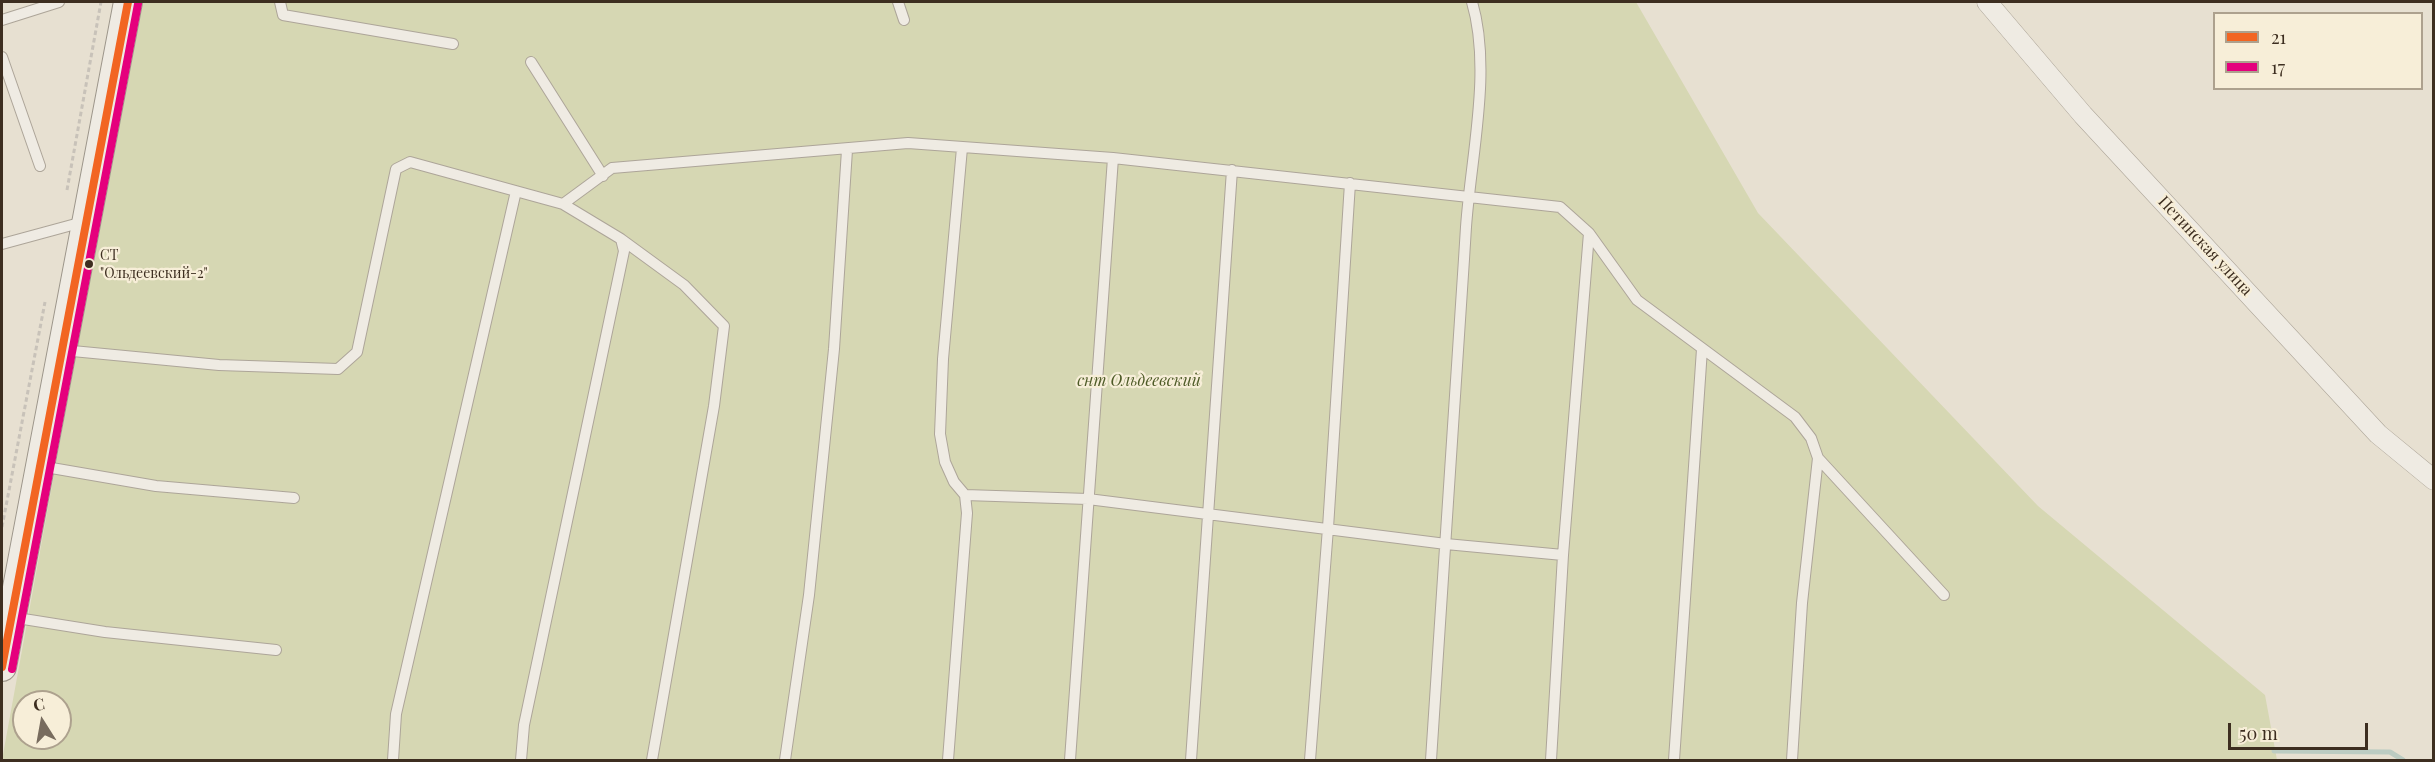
<!DOCTYPE html>
<html>
<head>
<meta charset="utf-8">
<style>
	body { margin:0 }
	#map { position:relative; width:2435px; height:762px; overflow:hidden; background:#e7e0d1; font-family:"Playfair Display",serif }
	canvas { display:block }
	.frame { position:absolute; inset:0; border:3px solid #3d2e20; pointer-events:none }
	.legend { position:absolute; left:2213px; top:12px; width:210px; height:78px; box-sizing:border-box; background:#f7eed8; border:2px solid #ada18e; margin:0; padding:8px 10px; list-style:none; font-size:18px; color:#3d2e20 }
	.legend li { display:flex; align-items:center; gap:12px; height:30px }
	.legend b { width:30px; border:2px solid #ada18e }
	.north { position:absolute; left:12px; top:690px; width:60px; height:60px; box-sizing:border-box; background:#f7eed8; border:2px solid #ada18e; border-radius:50%; rotate:349deg; font-size:16px; font-weight:700; line-height:24px; text-align:center; color:#3d2e20 }
	.north::after { content:''; display:block; margin:auto; width:21px; height:27px; background:#786c5e; clip-path:polygon(50% 0,100% 100%,50% 72%,0 100%) }
	.scale { position:absolute; left:2228px; top:723px; width:140px; height:27px; box-sizing:border-box; border:3px solid #3d2e20; border-top:0; padding-left:8px; font-size:18px; line-height:21px; white-space:nowrap; color:#3d2e20; -webkit-text-stroke:4px #f7eed8; paint-order:stroke }
</style>
</head>
<body>
<div id="map">
<canvas width="2435" height="762"></canvas>
<div class="frame"></div>
<ul class="legend">
<li><b style="height:8px;background:#f26522"></b>21</li>
<li><b style="height:8px;background:#e5007d"></b>17</li>
</ul>
<div class="north">С</div>
<div class="scale">50 m</div>
</div>
<script>
const context = document.querySelector('canvas').getContext('2d');
context.lineJoin = 'round';
function fill(path, color) { context.fillStyle = color; context.fill(path, 'evenodd'); }
function trace(path, color, width, dash) { context.strokeStyle = color; context.lineWidth = width; context.lineCap = dash ? 'butt' : 'round'; context.setLineDash(dash || []); context.stroke(path); }
function label(font, color, halo, rows, align = 'center') {
  context.font = font + ' "Playfair Display",serif'; context.lineWidth = 4.5; context.setLineDash([]); context.textBaseline = 'middle'; context.strokeStyle = halo; context.fillStyle = color; for (const [text, x, y, turn = 0] of rows) {
    context.save(); context.translate(x, y); context.rotate((+turn || 0) * Math.PI / 180); context.textAlign = isNaN(turn) ? turn : align; if (halo) context.strokeText(text, 0, 0); context.fillText(text, 0, 0); context.restore();
  }
}
const green = new Path2D(`
	M140 2H1636L1758 213 2038 506 2265 695 2277 760H2ZM24 702H60V738H24Z`);
const stream = new Path2D(`
	M2274 751 2390 752 2403 760`);
const path = new Path2D(`
	M67 190 101 2
	M2 527 45 302`);
const lane = new Path2D(`
	M280 2 283 15 453 44
	M898 2 904 20
	M2 20 59 2
	M2 57 40 166
	M531 62 603 176
	M621 239 684 285 724 326 714 406 652 760
	M2 244 83 222
	M62 350 219 365 338 369 357 352 396 169 410 162 563 204 612 168 908 143 1113 158 1560 207 1589 233 1637 300 1795 417 1811 438 1818 458 1802 603 1792 760
	M1818 458 1944 595
	M40 466 156 486 294 498
	M965 495 1088 499 1446 544 1563 555
	M11 617 105 632 276 650
	M393 760 396 714 516 191
	M521 760 524 725 624 251 621 239 563 204
	M785 760 809 595 834 349 847 150
	M948 760 967 513 965 495 954 482 945 462 940 434 943 359 962 148
	M1070 760 1113 158
	M1191 760 1232 170
	M1310 760 1328 528 1350 183
	M1431 760C1443 583 1455 405 1466 227 1471 155 1492 70 1472 2
	M1551 760 1563 555 1589 233
	M1674 760 1702 349`);
const street = new Path2D(`
	M1987 2 2083 115 2378 434 2434 480`);
const secondary = new Path2D(`
	M2 667 128 2`);
const bus1 = new Path2D(`
	M2 667 128 2`);
const bus2 = new Path2D(`
	M12 669 138 4`);
const markers = [
	[89,264,5,"#3d2e20"]
];
const busNames = [
	["СТ",100,256],
	["\"Ольдеевский-2\"",100,274]
];
const streetNames = [
	["Петинская улица",2205,246,47]
];
const parkNames = [
	["снт Ольдеевский",1139,381]
];
fill(green, '#d6d7b3');
trace(stream, '#bcccc2', 5);
trace(lane, '#ada599', 12);
trace(street, '#ada599', 21);
trace(secondary, '#9c958a', 30);
trace(path, '#c8c2b9', 3, [4.5, 3]);
trace(lane, '#efebe3', 10);
trace(street, '#efebe3', 20);
trace(secondary, '#efebe3', 28);
trace(bus1, '#f26522', 8);
trace(bus2, '#e5007d', 8);
for (const [x, y, r, color] of markers) { const dot = new Path2D(); dot.arc(x, y, r, 0, 2 * Math.PI); context.fillStyle = color; context.fill(dot); trace(dot, '#f7eed8', 2); }
label('14px', '#3d2e20', '#f7eed8', busNames, 'left');
label('16px', '#3d2e20', '#f7eed8', streetNames);
label('italic 16px', '#4d5a26', '#f7eed8', parkNames);
</script>
</body>
</html>
